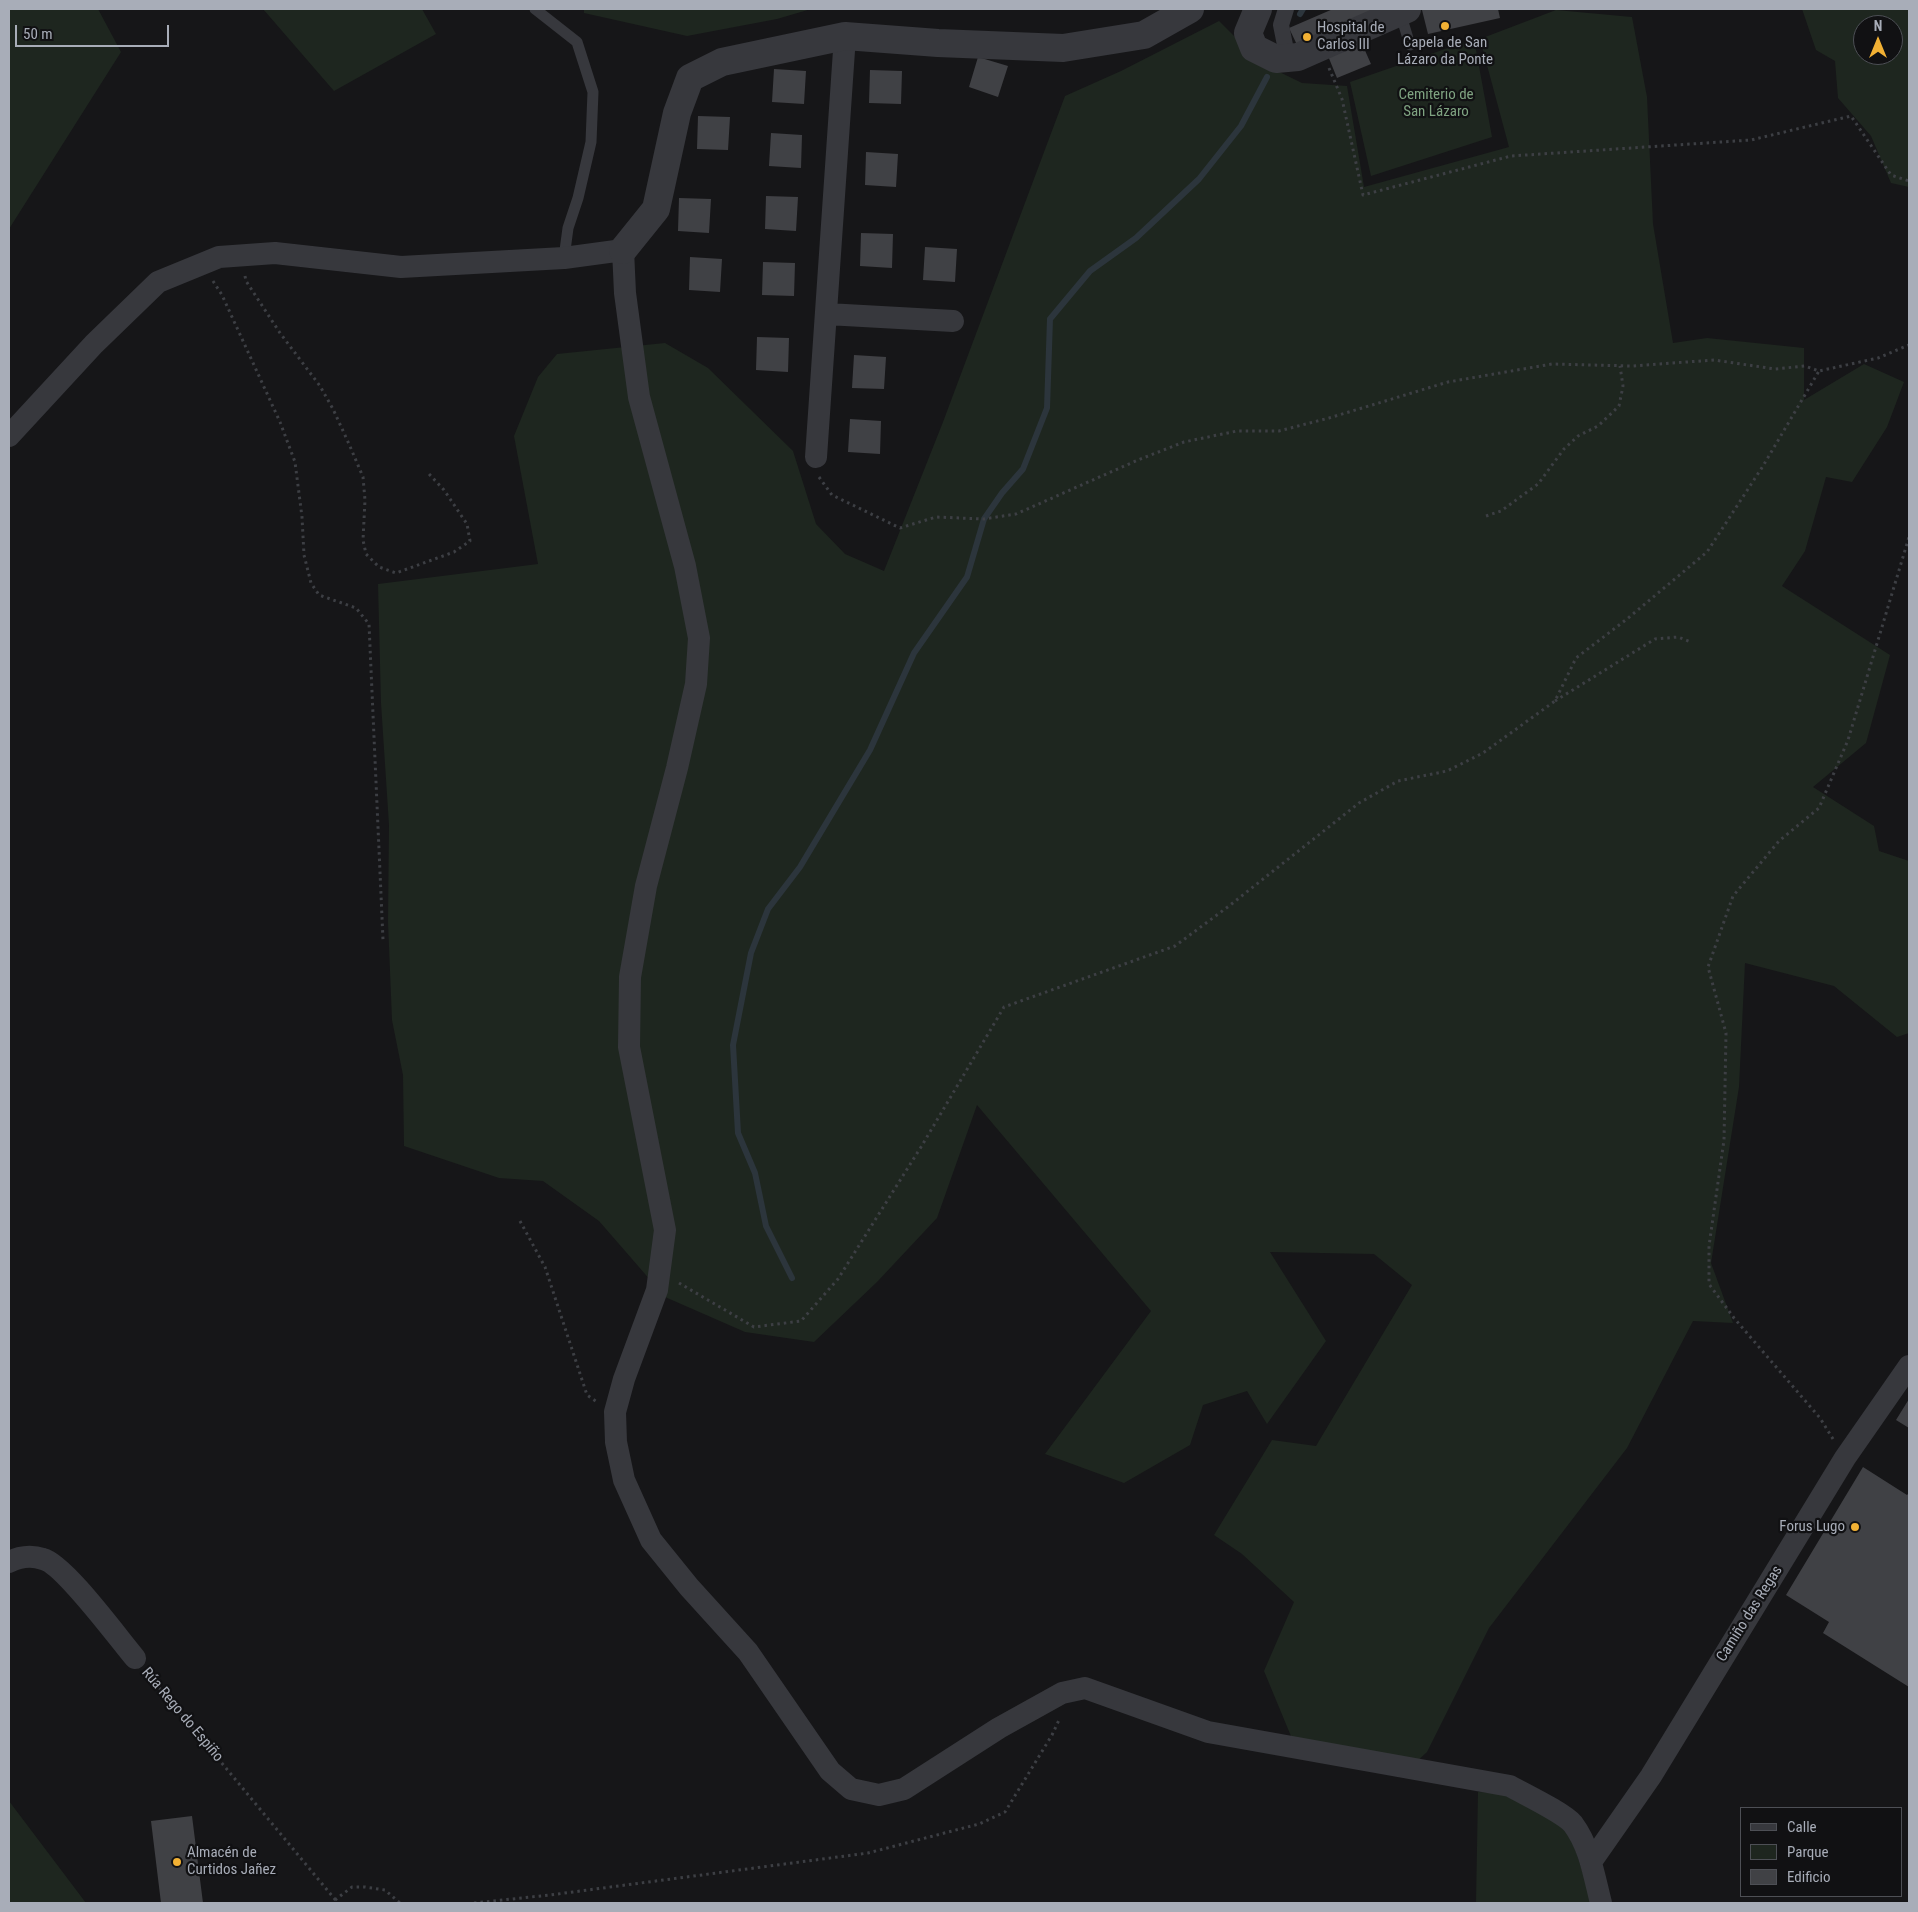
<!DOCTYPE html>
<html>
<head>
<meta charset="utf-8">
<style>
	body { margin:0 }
	#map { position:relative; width:1918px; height:1912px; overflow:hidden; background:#161618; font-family:"Roboto Condensed",sans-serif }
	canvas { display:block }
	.frame { position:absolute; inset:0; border:10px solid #a8adb8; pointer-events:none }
	.legend { position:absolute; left:1740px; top:1807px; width:162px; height:90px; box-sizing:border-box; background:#111113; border:1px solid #4d4f55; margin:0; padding:6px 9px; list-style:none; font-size:15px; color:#a8adb8 }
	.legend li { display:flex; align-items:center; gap:10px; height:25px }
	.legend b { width:25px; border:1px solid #4d4f55 }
	.north { position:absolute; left:1853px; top:15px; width:50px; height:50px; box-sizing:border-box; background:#111113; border:1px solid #4d4f55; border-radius:50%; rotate:0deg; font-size:14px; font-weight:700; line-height:20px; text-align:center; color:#a8adb8 }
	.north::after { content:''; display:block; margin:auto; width:18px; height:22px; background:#f2b134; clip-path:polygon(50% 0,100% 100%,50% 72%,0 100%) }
	.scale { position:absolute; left:15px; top:25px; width:154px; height:22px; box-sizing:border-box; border:2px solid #a8adb8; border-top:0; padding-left:6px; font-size:15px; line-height:18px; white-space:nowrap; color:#a8adb8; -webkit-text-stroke:4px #111113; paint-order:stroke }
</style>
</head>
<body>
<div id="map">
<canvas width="1918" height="1912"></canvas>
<div class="frame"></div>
<ul class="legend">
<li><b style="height:6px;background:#37383d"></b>Calle</li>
<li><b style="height:14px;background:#1e261f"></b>Parque</li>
<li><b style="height:14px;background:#404145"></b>Edificio</li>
</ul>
<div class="north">N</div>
<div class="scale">50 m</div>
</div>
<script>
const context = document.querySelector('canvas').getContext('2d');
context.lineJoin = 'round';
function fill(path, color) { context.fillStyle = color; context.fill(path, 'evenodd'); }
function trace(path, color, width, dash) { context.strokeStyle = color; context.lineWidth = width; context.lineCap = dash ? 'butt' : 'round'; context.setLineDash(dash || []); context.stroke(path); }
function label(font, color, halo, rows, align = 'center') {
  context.font = font + ' "Roboto Condensed",sans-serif'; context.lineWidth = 4.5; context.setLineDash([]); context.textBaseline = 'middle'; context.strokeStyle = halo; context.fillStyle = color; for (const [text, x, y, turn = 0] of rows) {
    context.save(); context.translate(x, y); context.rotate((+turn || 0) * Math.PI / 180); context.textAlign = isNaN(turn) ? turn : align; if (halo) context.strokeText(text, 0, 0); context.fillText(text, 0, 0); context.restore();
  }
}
const green = new Path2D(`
	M9 9H98L121 52 9 229Z
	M263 9H422L436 34 334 91Z
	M584 9H811L777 19 687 36 584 13Z
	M1802 9H1909V187L1891 183 1871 136 1838 98 1835 61 1816 50ZM1863 25H1893V55H1863Z
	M1556 10 1632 17 1647 97 1653 224 1673 343 1707 338 1804 348V400L1864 364 1904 382 1887 427 1852 482 1826 477 1805 551 1782 586 1890 655 1866 743 1813 787 1874 826 1879 851 1909 861V1033L1897 1037 1834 986 1745 963 1739 1087 1711 1263 1733 1323 1693 1321 1627 1448 1489 1628 1427 1752 1402 1775 1293 1741 1264 1671 1294 1602 1242 1554 1214 1535 1272 1440 1316 1446 1412 1285 1374 1254 1270 1252 1326 1341 1267 1424 1247 1391 1203 1405 1190 1445 1124 1483 1045 1454 1151 1311 977 1105 937 1218 877 1282 814 1342 745 1332 665 1297 599 1221 543 1181 499 1178 404 1146 403 1075 392 1020 388 922 389 825 381 703 378 584 538 564 514 436 538 377 557 354 665 343 708 368 793 451 816 524 845 554 884 571 943 422 1065 96 1121 71 1219 21 1261 63 1302 83 1347 86 1364 187 1509 147 1480 39Z
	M1474 39 1492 137 1371 176 1350 82Z
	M1478 1792 1506 1793 1566 1822 1593 1903H1476Z
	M9 1801 86 1903H9Z`);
const stream = new Path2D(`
	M1300 14 1303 9
	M792 1278 766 1226 755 1173 738 1133 733 1045 751 953 768 909 800 867 870 750 914 653 967 577 984 519 1002 493 1023 469 1047 408 1050 319 1090 271 1136 238 1199 179 1241 126 1267 77`);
const building = new Path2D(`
	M1333 9H1387L1298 47 1289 28Z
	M1430 9H1498L1500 18 1428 34 1422 10Z
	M1359 37 1371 64 1337 78 1326 51Z
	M978 57 1008 66 998 97 969 87Z
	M774 69 806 71 804 104 772 102Z
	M870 70 902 71 901 104 869 103Z
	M698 116 730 117 728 150 697 149Z
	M771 133 802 135 801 168 769 166Z
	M866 152 898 154 896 187 865 185Z
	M766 196 798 197 796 231 765 229Z
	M679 198 711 199 709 233 678 231Z
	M861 233 893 234 892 268 860 266Z
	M925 247 957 249 955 282 923 280Z
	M690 257 722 259 720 292 689 290Z
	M763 262 795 263 794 296 762 295Z
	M757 337 789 338 788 372 756 370Z
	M854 355 886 357 884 389 852 388Z
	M850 419 881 421 880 454 848 452Z
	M1909 1399V1428L1896 1420Z
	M1863 1467 1907 1495 1909 1493V1687L1823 1633 1829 1622 1786 1595Z
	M192 1816 203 1903H161L151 1821Z`);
const path = new Path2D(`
	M1329 68 1342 99 1363 195 1511 156 1751 140 1851 116 1891 175 1909 181
	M245 276 246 281 280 333 320 386 333 409 349 444 363 477 365 500 363 540 366 554 379 567 396 573 454 552 470 541 467 524 444 490 429 474
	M213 281 222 295 280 422 295 462 302 517 304 555 311 583 319 595 356 608 369 624 383 940
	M819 477 832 495 900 528 936 517 984 519 1016 514 1138 460 1184 442 1237 431H1279L1329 418 1448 382 1552 364 1632 366 1714 360 1775 369 1805 366 1819 371 1878 358 1909 345
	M1486 516 1501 511 1538 484 1564 449 1578 436 1598 426 1619 406 1623 386 1620 366
	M1555 701 1655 639 1678 637 1691 642
	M520 1221 545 1267 587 1395 597 1402
	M679 1283 754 1327 801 1321 838 1279 921 1147 1004 1007 1175 946 1229 906 1359 803 1398 781 1447 771 1483 753 1555 701 1576 658 1627 619 1707 552 1763 466 1819 371
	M1833 1439 1820 1418 1734 1318 1709 1284V1246L1724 1140 1726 1033 1708 967 1733 896 1779 841 1819 808 1848 740 1909 537
	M147 1673 338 1903
	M335 1900 352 1887H365L385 1890 400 1903
	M474 1903 550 1895 868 1853 979 1824 1005 1812 1052 1735 1060 1718`);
const service = new Path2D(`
	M535 9 577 42 593 92 591 142 578 198 568 228 564 258
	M1400 12 1410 45`);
const pedestrian = new Path2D(`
	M1286 9 1281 25 1286 50 1290 58`);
const minor = new Path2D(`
	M827 314 953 321
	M9 436 94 344 158 282 219 257 275 253 401 267 564 258 623 250 625 293 639 397 685 566 699 638 696 684 677 768 646 886 630 977 629 1047 665 1230 657 1290 624 1379 615 1412 616 1442 624 1480 651 1540 689 1587 748 1652 830 1771 851 1789 879 1795 904 1789 999 1728 1062 1693 1085 1688 1208 1732 1510 1786C1524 1794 1564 1813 1573 1824 1590 1847 1594 1876 1601 1903
	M816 457 845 36
	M9 1562C19 1557 31 1555 43 1559 64 1564 118 1638 135 1658
	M1591 1862 1651 1776 1845 1458 1909 1366`);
const tertiary = new Path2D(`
	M1258 9 1248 33 1254 48 1276 59 1298 57 1407 9
	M623 250 656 209 677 113 690 78 722 62 845 36 938 43 1063 48 1144 35 1190 9`);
const markers = [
	[1445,26,5,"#f2b134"],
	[1307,37,5,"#f2b134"],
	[1855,1527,5,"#f2b134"],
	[177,1862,5,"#f2b134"]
];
const poiNames = [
	["Hospital de",1317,28],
	["Carlos III",1317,45],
	["Capela de San",1445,43,"center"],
	["Lázaro da Ponte",1445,60,"center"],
	["Forus Lugo",1845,1527,"right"],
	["Almacén de",187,1853],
	["Curtidos Jañez",187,1870]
];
const parkNames = [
	["Cemiterio de",1436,95],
	["San Lázaro",1436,112]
];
const streetNames = [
	["Camiño das Regas",1750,1614,-58],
	["Rúa Rego do Espiño",182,1715,50]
];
fill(green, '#1e261f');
trace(stream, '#2c353c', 6);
fill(building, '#404145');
trace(path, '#3d3f44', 3, [2.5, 4]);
trace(service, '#37383d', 11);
trace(pedestrian, '#37383d', 16);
trace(minor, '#37383d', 22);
trace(tertiary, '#37383d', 28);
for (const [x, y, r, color] of markers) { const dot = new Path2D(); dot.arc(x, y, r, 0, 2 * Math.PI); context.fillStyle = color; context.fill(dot); trace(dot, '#111113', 2); }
label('15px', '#a8adb8', '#111113', poiNames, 'left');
label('15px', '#7fa381', '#111113', parkNames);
label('15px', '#a8adb8', '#111113', streetNames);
</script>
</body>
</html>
